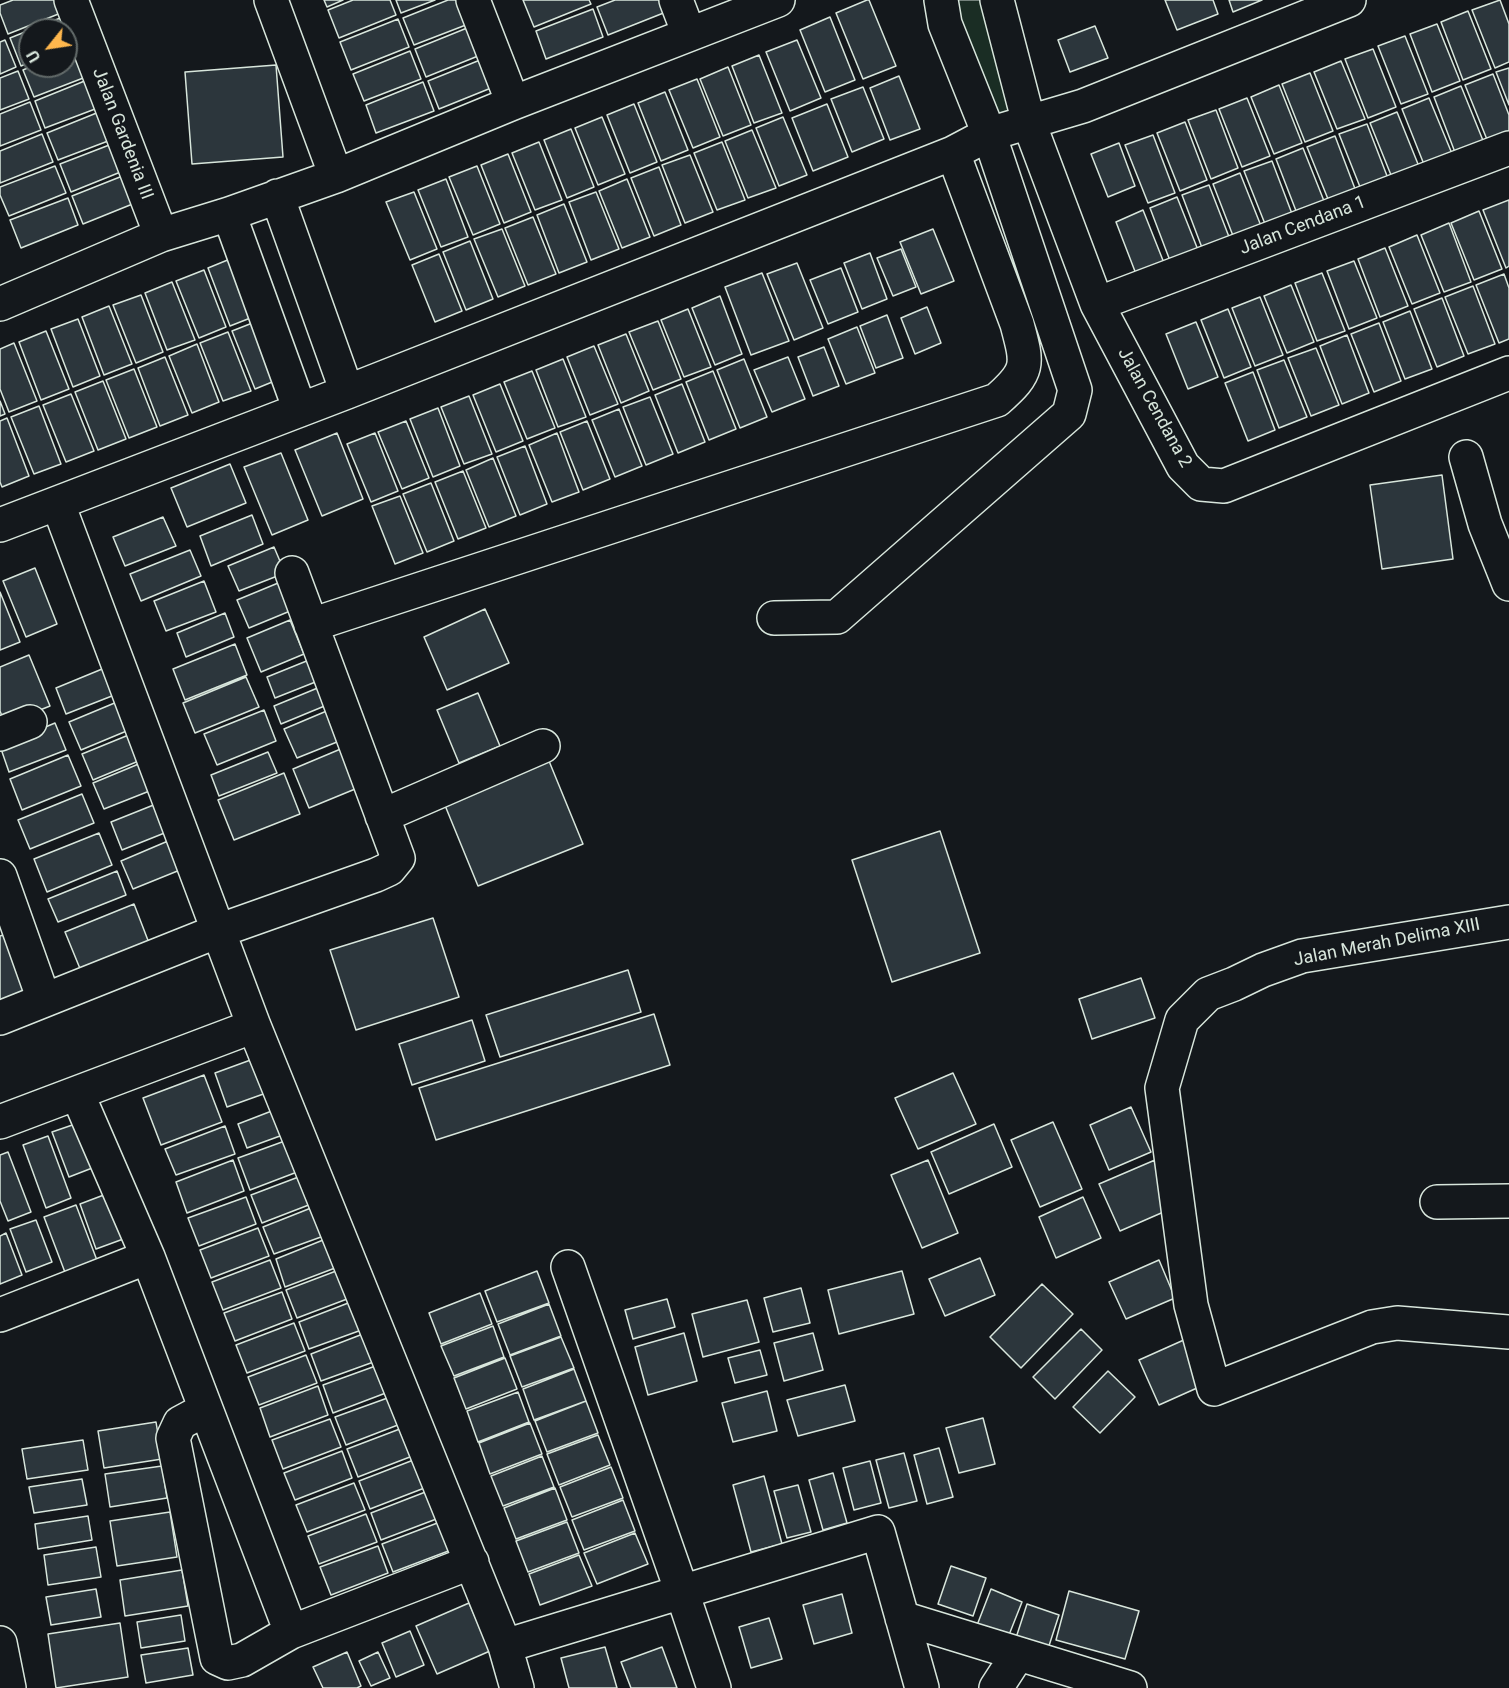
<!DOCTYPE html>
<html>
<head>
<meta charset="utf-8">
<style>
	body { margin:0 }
	#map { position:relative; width:1509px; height:1688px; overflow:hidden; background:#14181c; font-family:Roboto,sans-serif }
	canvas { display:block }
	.north { position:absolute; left:18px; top:18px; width:60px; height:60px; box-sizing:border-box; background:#14181c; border:2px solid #626a69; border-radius:50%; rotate:240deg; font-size:16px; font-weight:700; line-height:24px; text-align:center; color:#d8e6dc }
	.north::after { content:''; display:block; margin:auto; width:21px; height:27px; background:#ffb74d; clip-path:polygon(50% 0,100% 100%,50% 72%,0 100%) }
</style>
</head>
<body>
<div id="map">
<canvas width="1509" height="1688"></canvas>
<div class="north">U</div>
</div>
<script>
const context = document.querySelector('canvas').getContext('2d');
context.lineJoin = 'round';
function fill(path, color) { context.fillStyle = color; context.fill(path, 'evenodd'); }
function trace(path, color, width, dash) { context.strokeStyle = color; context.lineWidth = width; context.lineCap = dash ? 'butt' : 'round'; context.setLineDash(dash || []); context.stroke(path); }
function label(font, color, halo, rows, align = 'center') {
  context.font = font + ' Roboto,sans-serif'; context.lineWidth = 4.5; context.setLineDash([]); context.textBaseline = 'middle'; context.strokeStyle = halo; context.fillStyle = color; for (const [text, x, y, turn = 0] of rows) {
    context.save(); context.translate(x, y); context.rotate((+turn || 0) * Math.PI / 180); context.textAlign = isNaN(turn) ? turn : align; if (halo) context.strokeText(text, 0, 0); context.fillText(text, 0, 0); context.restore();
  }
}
const green = new Path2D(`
	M941 0H997L1029 123 989 134Z`);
const building = new Path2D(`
	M13 0H62L66 11 8 34 0 13V5Z
	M324 0H343L327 7Z
	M353 0H390L396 15 339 38 328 10Z
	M396 0H435L401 13Z
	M448 0H462L471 23 414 45 403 18Z
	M523 0H589L591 4 534 27Z
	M615 0H661L666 12 608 35 597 7Z
	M867 0H869L896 66 863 79 836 13Z
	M1165 0H1213L1218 14 1177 30Z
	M1229 0H1262L1233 12Z
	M1500 0 1509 24V62L1495 68 1472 10Z
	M593 9 603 37 546 59 536 31Z
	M1468 11 1491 69 1463 80 1441 22Z
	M68 15 78 43 66 48V30H30Z
	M830 17 855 80 825 92 800 30Z
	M398 19 409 47 351 70 340 42Z
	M1437 24 1460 81 1432 92 1410 34Z
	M472 26 483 54 426 77 415 49Z
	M1095 26 1108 58 1070 72 1058 40Z
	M30 30V62L21 66 10 38Z
	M1405 36 1428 94 1401 104 1378 46Z
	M5 40 16 67 0 74V42Z
	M797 40 821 98 790 111 766 52Z
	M80 47 91 75 34 97 23 70 32 66H66V52Z
	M1373 49 1396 107 1368 118 1345 59Z
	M410 51 421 79 364 101 353 74Z
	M759 55 782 113 754 123 732 66Z
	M485 58 496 86 439 109 428 81Z
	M1341 61 1365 119 1337 129 1314 72Z
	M276 65 283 157 192 164 185 72Z
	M728 67 751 125 723 136 700 79Z
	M1509 68V105L1496 72Z
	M18 71 29 99 0 110V78Z
	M1310 73 1333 131 1305 142 1282 84Z
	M1493 74 1509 115V134L1488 142 1465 85Z
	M899 76 920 129 890 140 870 88Z
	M92 78 103 106 45 128 35 101Z
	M697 79 720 137 693 148 669 90Z
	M423 82 434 111 376 133 366 105Z
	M1279 85 1302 143 1274 154 1251 97Z
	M1461 86 1484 143 1456 155 1434 97Z
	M863 87 884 139 852 152 831 99Z
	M665 92 688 150 661 161 638 103Z
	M1247 98 1270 156 1242 167 1219 109Z
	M1429 98 1453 156 1425 167 1402 109Z
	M30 102 41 130 0 146V114Z
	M634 104 657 162 630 173 607 115Z
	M827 104 848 157 813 171 792 118Z
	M104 110 116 138 58 160 47 133Z
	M1216 110 1238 168 1211 179 1188 120Z
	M1397 112 1420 169 1393 180 1370 123Z
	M602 117 625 174 598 185 575 128Z
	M783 117 807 175 779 186 756 128Z
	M1185 122 1207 180 1180 191 1157 133Z
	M1367 124 1389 181 1362 192 1339 134Z
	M571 129 594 187 567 198 544 140Z
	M752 130 776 188 748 198 725 141Z
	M42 134 53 162 0 183V151Z
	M1153 135 1175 193 1148 203 1125 145Z
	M1335 136 1357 194 1330 204 1307 147Z
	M117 142 128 169 71 192 60 164Z
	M539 142 562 200 535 210 512 153Z
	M722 142 745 200 717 210 694 153Z
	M1119 143 1135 186 1108 197 1091 154Z
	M1303 148 1326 206 1298 216 1276 159Z
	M508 154 531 212 504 223 481 165Z
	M690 155 713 212 685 223 662 165Z
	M1272 161 1294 219 1267 229 1244 171Z
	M55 166 66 193 9 216 0 195V187Z
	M477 166 500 224 473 235 449 177Z
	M659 167 681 225 654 236 631 178Z
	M130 173 140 201 83 224 72 196Z
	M1240 173 1263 231 1235 241 1213 184Z
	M446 179 468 237 441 247 418 190Z
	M627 179 650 237 622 248 599 191Z
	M1209 185 1231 242 1204 253 1182 195Z
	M414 192 437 249 410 260 386 202Z
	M596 192 619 249 591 260 569 202Z
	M1177 197 1200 255 1172 266 1150 208Z
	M68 198 78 225 21 248 10 220Z
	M1509 200V266L1506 268 1483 210Z
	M564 204 587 262 559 273 537 215Z
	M1143 210 1164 263 1136 274 1116 222Z
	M1479 211 1502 269 1474 280 1451 223Z
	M533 217 556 274 528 285 505 228Z
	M1449 223 1471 282 1444 292 1421 235Z
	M502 229 525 286 498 297 474 239Z
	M933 229 954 281 921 294 900 242Z
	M1417 235 1440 293 1412 304 1389 247Z
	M470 241 493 299 466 310 443 252Z
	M1385 248 1408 306 1380 317 1358 259Z
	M901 249 916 287 893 296 877 258Z
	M870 253 887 299 862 309 844 263Z
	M439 254 462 311 435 322 412 265Z
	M235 257 258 315 230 326 208 268Z
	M1354 261 1377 318 1349 329 1327 271Z
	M797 263 823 328 794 340 767 274Z
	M841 268 858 312 828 324 810 280Z
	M204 270 226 327 199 338 176 281Z
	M762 273 789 341 751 355 725 287Z
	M1322 273 1345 331 1317 341 1295 283Z
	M1504 274 1509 288V339L1499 343 1476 285Z
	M172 282 195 340 167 350 145 293Z
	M1291 285 1314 342 1287 353 1264 296Z
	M1473 286 1495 344 1468 354 1445 297Z
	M141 295 163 352 136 363 113 305Z
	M720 296 742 354 715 365 692 308Z
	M1260 297 1283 355 1255 366 1232 308Z
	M1442 298 1464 356 1437 367 1414 309Z
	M109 306 132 364 104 375 82 317Z
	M927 307 941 343 915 354 901 318Z
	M688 309 711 367 684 377 661 320Z
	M1228 309 1251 367 1224 378 1201 320Z
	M1410 311 1432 369 1405 379 1383 322Z
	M887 315 903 358 876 368 860 326Z
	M78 319 100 376 73 387 51 329Z
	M260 320 282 378 255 389 232 331Z
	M658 321 681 379 653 390 629 332Z
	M1196 322 1218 377 1188 389 1166 334Z
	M1379 323 1401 381 1374 392 1351 334Z
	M857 327 875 373 846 384 828 339Z
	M46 331 69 389 41 400 19 342Z
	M228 332 251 391 223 401 200 343Z
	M626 334 649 391 621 403 598 345Z
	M1347 335 1369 393 1342 404 1320 346Z
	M14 343 37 401 9 412 0 389V349Z
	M197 344 219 402 192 413 169 356Z
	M594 346 618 404 590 415 567 357Z
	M824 347 839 386 813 396 798 357Z
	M1316 348 1339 405 1311 416 1288 358Z
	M165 357 188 415 160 426 138 368Z
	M788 357 805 399 772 412 754 370Z
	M563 359 586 417 558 427 536 370Z
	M744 359 767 417 740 428 717 370Z
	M1284 360 1307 417 1279 428 1257 370Z
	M134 369 157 427 129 438 106 380Z
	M532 371 555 428 527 439 504 382Z
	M713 371 736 429 709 440 686 382Z
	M1253 372 1275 430 1248 441 1225 383Z
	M103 381 126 439 98 450 75 392Z
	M500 384 523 441 496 452 473 395Z
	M682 384 705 442 678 453 655 395Z
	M71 394 94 451 66 462 43 405Z
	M469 396 492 454 464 464 441 407Z
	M650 397 673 454 646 465 623 407Z
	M0 401 5 414 0 416Z
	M39 406 61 464 34 474 11 417Z
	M438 408 460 466 433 477 410 419Z
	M619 409 642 466 615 477 592 420Z
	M7 418 29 476 2 487 0 482V421Z
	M406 421 429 478 402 489 378 432Z
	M587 421 610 479 583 490 560 432Z
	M337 433 363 499 322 516 295 450Z
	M375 433 398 491 371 502 347 444Z
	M557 433 579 492 552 502 529 445Z
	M525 446 547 504 520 515 497 457Z
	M281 453 308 520 272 535 244 467Z
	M493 458 516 516 489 527 466 470Z
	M230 464 246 503 187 527 171 488Z
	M463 471 486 528 458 539 435 482Z
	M1442 475 1453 559 1382 569 1370 485Z
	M431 483 454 541 427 552 403 494Z
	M400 496 423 553 395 564 372 506Z
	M252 515 263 544 211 566 200 536Z
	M163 517 176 546 125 566 113 537Z
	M274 547 285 573 239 591 228 566Z
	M190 550 201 576 141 601 130 574Z
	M35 568 57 624 26 637 3 581Z
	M204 581 216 612 166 631 154 601Z
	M283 581 295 609 249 628 237 600Z
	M0 592 20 642 0 650Z
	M485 609 509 663 447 690 424 637Z
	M225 613 234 637 186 657 177 633Z
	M290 620 304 654 261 672 247 638Z
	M235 644 247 675 185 700 173 669Z
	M29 655 50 706 5 724 0 711V667Z
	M314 658 323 679 275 698 267 677Z
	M107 667 117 694 66 714 56 688Z
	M246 677 259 707 195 733 183 703Z
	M320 687 327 705 281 724 274 706Z
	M478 693 500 746 459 763 437 710Z
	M117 702 129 730 81 750 69 722Z
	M264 710 276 741 217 765 204 734Z
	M329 710 342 740 297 758 284 729Z
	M55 723 66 750 9 772 0 746Z
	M131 734 141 760 93 780 82 754Z
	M343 748 360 787 309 808 293 769Z
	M268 752 277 773 219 796 211 775Z
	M68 755 81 786 22 810 10 779Z
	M549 761 583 844 478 886 444 803Z
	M141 763 152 790 104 809 93 783Z
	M284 773 300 814 234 840 218 800Z
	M82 794 94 823 30 849 18 820Z
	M156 804 167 832 122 850 111 822Z
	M940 831 980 953 892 982 852 860Z
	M99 833 112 865 47 892 34 859Z
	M168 841 180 870 133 889 121 861Z
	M117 871 126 895 58 922 48 899Z
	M134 904 149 943 81 971 65 932Z
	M433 918 459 997 356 1030 330 950Z
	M3 935 26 992 0 1003V936Z
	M628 970 641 1012 500 1057 486 1015Z
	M1141 978 1155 1018 1092 1039 1079 999Z
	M654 1014 670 1065 436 1140 419 1088Z
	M472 1020 485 1061 412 1085 399 1044Z
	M256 1058 269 1092 227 1107 215 1073Z
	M953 1073 976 1124 918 1149 895 1098Z
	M204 1075 222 1122 161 1145 143 1098Z
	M282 1107 291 1132 247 1148 238 1124Z
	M1131 1107 1151 1152 1109 1170 1090 1125Z
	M84 1121 100 1165 69 1177 52 1132Z
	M1053 1122 1082 1189 1040 1207 1011 1140Z
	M994 1124 1012 1167 949 1194 931 1152Z
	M225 1126 235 1154 176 1175 165 1149Z
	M48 1136 71 1198 46 1208 23 1145Z
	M293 1138 305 1169 250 1190 238 1158Z
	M8 1152 31 1212 8 1221 0 1201V1155Z
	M233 1160 244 1191 187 1213 176 1182Z
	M928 1160 958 1233 922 1248 891 1175Z
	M1155 1160 1175 1207 1120 1231 1099 1184Z
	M309 1173 319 1201 262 1223 251 1195Z
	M109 1193 126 1238 96 1249 80 1204Z
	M246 1197 256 1224 199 1246 188 1218Z
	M1083 1197 1101 1238 1056 1258 1039 1217Z
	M321 1204 332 1233 274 1254 263 1227Z
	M76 1205 98 1263 66 1275 44 1217Z
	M36 1220 52 1262 26 1272 10 1229Z
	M258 1228 269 1256 211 1278 200 1250Z
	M6 1233 22 1275 0 1284V1236Z
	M333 1236 343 1265 285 1287 276 1259Z
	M980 1258 995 1295 945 1316 929 1279Z
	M270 1260 281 1288 223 1310 212 1282Z
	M1159 1260 1175 1298 1126 1319 1109 1282Z
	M344 1268 355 1296 297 1318 286 1290Z
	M537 1271 549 1303 497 1322 485 1291Z
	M902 1271 914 1314 839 1334 828 1290Z
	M1042 1284 1073 1314 1021 1368 990 1337Z
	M801 1288 810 1323 773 1332 764 1298Z
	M282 1292 292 1319 235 1341 224 1313Z
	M480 1293 492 1324 441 1344 429 1313Z
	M667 1299 675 1327 633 1339 625 1310Z
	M356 1300 367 1328 309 1349 299 1322Z
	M747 1300 759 1342 703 1357 692 1314Z
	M549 1304 561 1336 510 1355 498 1324Z
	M294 1323 305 1351 247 1373 236 1345Z
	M493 1326 504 1357 454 1376 441 1346Z
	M1081 1329 1102 1350 1055 1399 1033 1377Z
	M368 1332 379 1360 321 1381 311 1354Z
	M684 1333 697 1381 648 1395 635 1347Z
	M813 1333 823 1370 784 1381 774 1343Z
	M561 1337 574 1368 522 1387 510 1356Z
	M1186 1339 1206 1384 1159 1405 1139 1360Z
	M760 1350 767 1375 735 1383 728 1358Z
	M306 1355 317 1383 259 1405 248 1377Z
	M505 1358 517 1389 466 1409 454 1378Z
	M381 1364 391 1391 333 1413 323 1385Z
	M574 1369 586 1401 534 1420 523 1389Z
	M1108 1371 1135 1397 1100 1433 1073 1407Z
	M845 1385 855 1421 798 1436 787 1400Z
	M318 1386 328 1415 270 1437 260 1408Z
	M767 1391 777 1431 733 1442 722 1403Z
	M518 1392 529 1422 478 1442 467 1411Z
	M393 1396 403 1423 346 1445 335 1417Z
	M586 1401 598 1433 547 1452 535 1421Z
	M983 1418 995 1464 959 1473 946 1428Z
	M330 1419 341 1447 283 1469 272 1440Z
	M156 1422 162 1459 104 1468 98 1431Z
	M530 1423 542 1454 490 1474 479 1443Z
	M405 1427 415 1455 358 1477 347 1449Z
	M598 1435 610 1465 559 1485 547 1454Z
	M83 1440 88 1470 27 1479 22 1449Z
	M939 1448 953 1497 927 1504 914 1455Z
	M342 1451 352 1478 295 1500 284 1473Z
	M904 1453 917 1501 889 1508 876 1460Z
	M542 1456 554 1487 503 1506 491 1476Z
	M416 1459 427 1487 370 1509 359 1481Z
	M870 1461 881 1503 854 1510 843 1468Z
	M162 1466 167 1498 110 1507 105 1474Z
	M611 1467 623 1498 572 1517 560 1487Z
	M833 1473 847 1523 823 1530 809 1480Z
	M764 1476 782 1544 751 1552 733 1485Z
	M82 1479 87 1505 34 1513 29 1487Z
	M354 1483 365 1510 307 1532 296 1505Z
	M798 1485 811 1532 787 1538 774 1491Z
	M555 1488 567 1520 516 1539 504 1508Z
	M428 1491 439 1518 381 1540 371 1513Z
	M623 1500 635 1531 584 1550 572 1520Z
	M170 1512 177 1557 117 1566 110 1521Z
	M366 1514 377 1542 319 1564 308 1536Z
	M88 1516 92 1540 38 1549 35 1524Z
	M440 1522 451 1550 393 1572 382 1544Z
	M567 1522 579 1553 528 1572 516 1541Z
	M635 1533 648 1564 597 1584 584 1553Z
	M378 1546 388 1573 331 1595 320 1567Z
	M96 1547 101 1577 48 1585 44 1555Z
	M579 1555 592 1586 540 1605 529 1574Z
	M951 1566 986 1578 973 1616 938 1604Z
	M182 1570 188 1606 125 1616 120 1580Z
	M96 1589 101 1617 51 1625 46 1597Z
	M991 1589 1022 1602 1005 1645 974 1633Z
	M1069 1591 1139 1611 1125 1659 1056 1640Z
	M842 1594 852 1633 814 1644 803 1605Z
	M469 1603 490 1651 437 1674 416 1626Z
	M1027 1604 1059 1615 1045 1658 1013 1647Z
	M181 1615 185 1641 141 1648 137 1622Z
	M769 1618 782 1659 751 1668 739 1627Z
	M120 1623 128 1677 56 1688 48 1634Z
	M410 1631 424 1665 396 1677 382 1643Z
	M605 1647 617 1688H569L561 1658Z
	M662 1647 677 1688H631L621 1662Z
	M188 1648 193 1675 146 1683 141 1655Z
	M347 1652 361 1686 357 1688H323L313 1667Z
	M378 1652 390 1678 371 1686 359 1661Z`);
const minor = new Path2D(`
	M71 0 161 235
	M271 0 336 176
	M473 0 513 103
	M676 0 689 34
	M997 0 1029 123 1097 304 1183 466 1201 484 1224 486 1509 373
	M277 196 347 392
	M229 214 300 410
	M0 304 161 235 229 214 336 176 513 103 778 0
	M1097 304 1509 148
	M1466 457 1485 524 1509 584
	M58 504 254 1026 505 1646 517 1688
	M0 525 347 392 953 153 989 134 1083 106 1349 0
	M774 618 837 617 1069 414 1075 390 989 134 945 24 941 0
	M311 625 997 400C1030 371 1028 365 1017 324L953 153
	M0 734 30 722
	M382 816 543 746
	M0 876 44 1000
	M1509 922 1302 956 1263 970 1234 984 1208 994 1182 1020 1162 1088 1191 1305 1214 1389 1372 1327 1397 1323 1509 1332
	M0 1018 218 931 376 875 389 869 398 858 292 573
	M77 1093 148 1257 291 1632
	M0 1122 254 1026
	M1437 1202 1509 1201
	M568 1267 682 1592 714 1688
	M0 1315 148 1257
	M206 1409 180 1423 173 1438 217 1658 228 1663 242 1660 291 1632 472 1562
	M902 1618 1130 1688
	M0 1643 9 1688
	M505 1646 878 1532 922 1688
	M996 1688 1018 1654`);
const streetNames = [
	["Jalan Gardenia III",122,134,69],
	["Jalan Cendana 1",1303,226,-21],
	["Jalan Cendana 2",1154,408,61],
	["Jalan Merah Delima XIII",1387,943,-11]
];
fill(green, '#1a2d24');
trace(green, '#939e99', 1.5);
fill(building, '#2c363c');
trace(building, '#d8e6dc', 1.5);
trace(minor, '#d8e6dc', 36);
trace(minor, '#14181c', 33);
label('18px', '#d8e6dc', '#14181c', streetNames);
</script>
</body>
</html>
